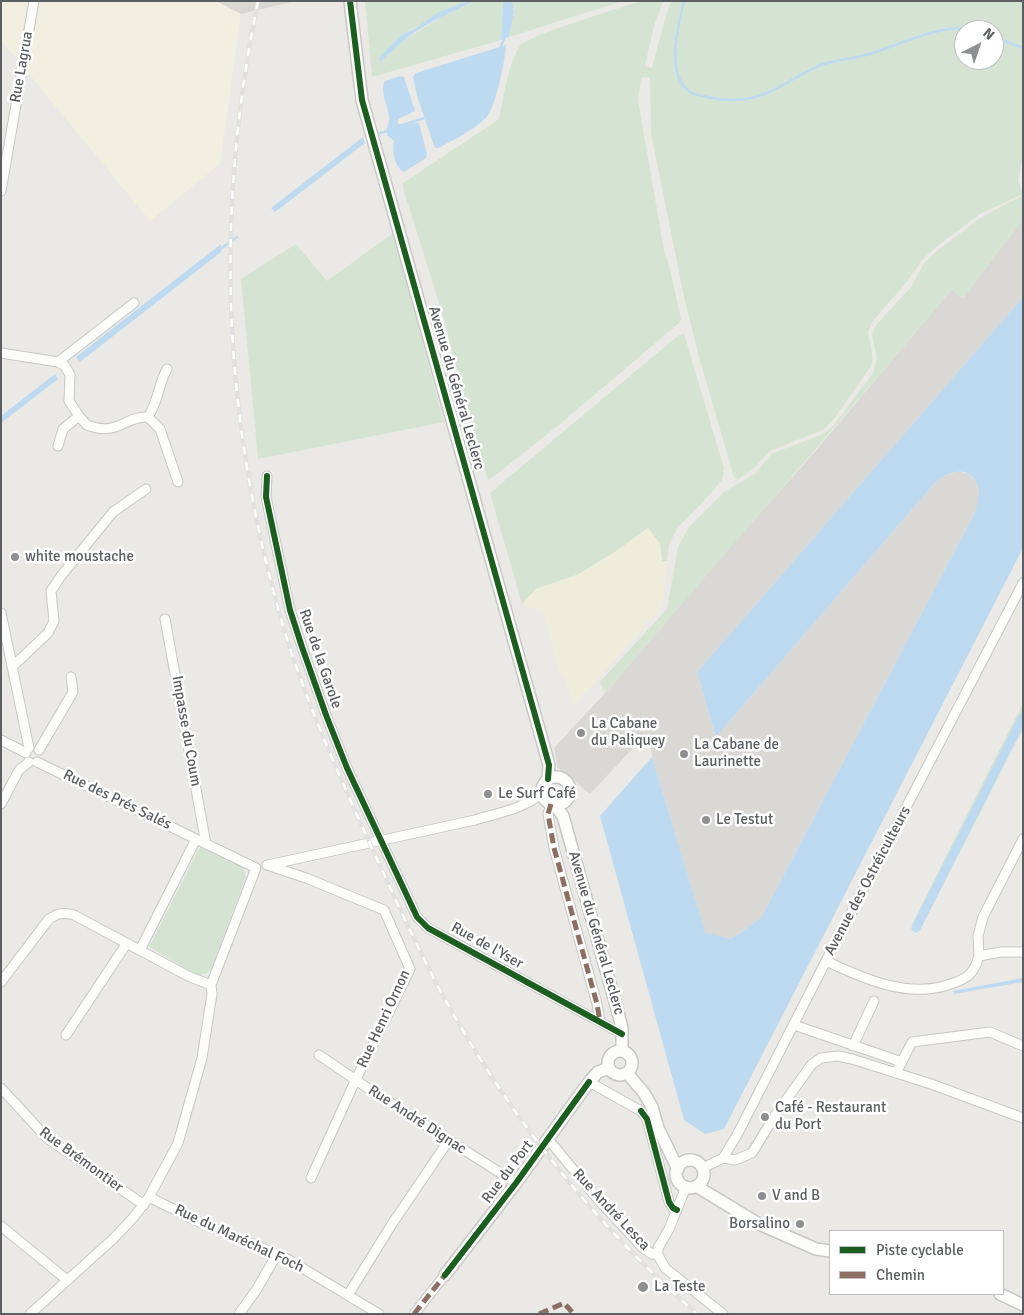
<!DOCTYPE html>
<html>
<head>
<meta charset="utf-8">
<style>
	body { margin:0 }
	#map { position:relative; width:1024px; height:1315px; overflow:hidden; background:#eae9e5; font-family:Signika,sans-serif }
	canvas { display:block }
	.frame { position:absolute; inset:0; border:2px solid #5b5e62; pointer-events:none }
	.legend { position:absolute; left:829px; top:1230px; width:175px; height:65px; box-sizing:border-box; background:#fff; border:1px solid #bdbfc0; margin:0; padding:6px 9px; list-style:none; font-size:15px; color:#5b5e62 }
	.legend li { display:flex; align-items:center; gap:10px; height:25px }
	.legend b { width:25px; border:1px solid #bdbfc0 }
	.north { position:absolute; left:954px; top:20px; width:50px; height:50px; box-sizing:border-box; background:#fff; border:1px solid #bdbfc0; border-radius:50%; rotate:41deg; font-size:14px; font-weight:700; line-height:20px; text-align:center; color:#5b5e62 }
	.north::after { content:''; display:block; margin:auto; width:18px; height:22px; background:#8d8f90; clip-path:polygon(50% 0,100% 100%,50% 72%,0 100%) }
</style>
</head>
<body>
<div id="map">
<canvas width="1024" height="1315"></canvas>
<div class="frame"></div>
<ul class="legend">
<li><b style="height:6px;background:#1b5e20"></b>Piste cyclable</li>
<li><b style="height:6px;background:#8d6e63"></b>Chemin</li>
</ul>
<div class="north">N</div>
</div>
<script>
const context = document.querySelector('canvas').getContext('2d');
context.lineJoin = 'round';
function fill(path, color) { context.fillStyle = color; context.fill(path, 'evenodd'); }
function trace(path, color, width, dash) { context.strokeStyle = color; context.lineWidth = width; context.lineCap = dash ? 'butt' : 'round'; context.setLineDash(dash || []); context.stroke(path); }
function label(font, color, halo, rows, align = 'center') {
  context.font = font + ' Signika,sans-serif'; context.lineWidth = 5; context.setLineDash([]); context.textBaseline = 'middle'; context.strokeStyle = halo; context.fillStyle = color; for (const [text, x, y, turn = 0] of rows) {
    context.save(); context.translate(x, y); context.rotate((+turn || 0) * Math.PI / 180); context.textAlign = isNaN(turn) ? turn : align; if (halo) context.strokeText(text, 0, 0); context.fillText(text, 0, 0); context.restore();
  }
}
const commercial = new Path2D(`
	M1 1H216L241 14 220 164 150 221 1 40Z`);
const industrial = new Path2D(`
	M216 1H296L241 14Z
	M1023 219V297L697 672 716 737 934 484 941 477 958 471 969 474 976 481 979 494V503L974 514 761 918 731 939 705 933 652 757 650 735 636 745 590 794 558 768 554 748 607 691 743 532 812 455 952 289 963 298Z`);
const green = new Path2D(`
	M365 1H468L401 35 380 61 407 38 443 16 475 1H503L501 40 372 77Z
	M512 1H623L509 37 514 12Z
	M641 1H663L654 26 645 66 652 68 665 19 671 1H1023V155L1018 180 1023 194 980 214 935 248 923 259 906 283 872 322 868 332 873 358 871 366 833 420 825 429 770 451 757 465 738 480 734 477 733 474 699 357 684 297 651 133 650 77 641 78 638 100 665 256 668 261 681 319 679 323 560 424 488 481 467 411 444 319 403 188V183L499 119C503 101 509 60 520 46 530 34 621 8 641 1ZM964 30H994V60H964Z
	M1023 195V219L963 298 951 290C838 425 721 557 607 691L603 690 600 682 667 609 678 547 689 527 725 491 755 474 771 454 823 434 834 425 873 373 877 359 872 334 876 325 912 286 924 263 937 251 980 218Z
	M393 233 444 422 258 459 241 279 296 244 327 281Z
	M684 334 724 468 722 480 703 502 678 527 669 544 667 561H662L660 544 648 528 615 552 577 575 536 589 522 604 490 493 679 335Z
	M1023 703V729L921 928 912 924Z
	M200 847 243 868 246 877 211 970 205 974 198 975 149 947Z`);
const sand = new Path2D(`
	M648 528 660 544 662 561H667L663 601 658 611 574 705 565 678 561 677 543 611 522 604 536 589 577 575 615 552Z`);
const water = new Path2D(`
	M468 1H475C452 12 427 22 407 38 397 46 389 54 380 62L379 58 401 35 416 28 439 12Z
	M503 1H512L514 12 509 37 501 40Z
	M506 45C505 60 496 109 485 119 472 131 454 140 438 148H435L417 96 413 76 416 73Z
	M400 76 404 77 415 111 398 119V124L419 123 427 154 426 158 404 172C394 166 392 152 394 141L387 135C386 125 390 124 389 116 388 105 379 91 385 81Z
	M363 137 365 143 275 212 271 208Z
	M221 244V252L80 362 76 357Z
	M1023 297V548L724 1129 705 1134 684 1120 600 816 652 757 705 932 731 939 761 918 974 514C990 479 963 456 934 484L716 737 697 672Z
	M55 374 58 379 1 423V416Z
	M1023 978V982L954 994 953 991Z`);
const stream = new Path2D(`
	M684 1C678 27 664 77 692 93 697 96 702 95 707 97 723 101 740 101 756 97 779 90 799 74 821 65 836 60 851 59 866 55 896 47 942 22 972 30
	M994 37 1023 48
	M500 48 505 37
	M402 125 428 117
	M376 134 388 131
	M219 250 237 237`);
const canal = new Path2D(`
	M916 928 1023 717`);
const minor = new Path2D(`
	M1 191 34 1
	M1 353 58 362 65 366 70 375 69 401 79 416 63 429 58 446
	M58 362 134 303
	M167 369C158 385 159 400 148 417L160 429 178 482
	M79 416 87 425C118 437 124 416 148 417
	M267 476 266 497 290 610 302 647 326 715 347 768 417 917 428 928 622 1034
	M1 613 29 748
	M165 619 206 844
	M12 667 48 633 54 621 51 591 61 576 113 512 146 489
	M1 740 26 753
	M39 750 73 692 71 677
	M37 762 256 868
	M1 804 19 770 29 762
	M551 804 548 814 554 848 597 1004 600 1022
	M267 865 306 878 384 910 410 969 356 1079 311 1178
	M268 865 475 820C498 813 523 809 542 793
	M140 950 196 839
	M979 956 978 936 983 917 1023 839
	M826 961C864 979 909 999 951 984 968 978 974 974 979 956L1001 952H1023
	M1 982 49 919C58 913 64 912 74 915L188 976 211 985
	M794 1025 902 1062
	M66 1035 127 943
	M853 1046 874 1001
	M319 1055 372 1091 516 1183
	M896 1073 912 1042 990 1032 1023 1046
	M589 1082 641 1111 647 1119 669 1202 673 1208 677 1210
	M1 1088 47 1138 144 1205
	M548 1139 596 1197 642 1247 652 1254 658 1255 665 1268 723 1314
	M723 1158 735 1160 752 1153 776 1114 812 1064 821 1058 838 1056 852 1059 931 1084 1023 1118
	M703 1168 723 1158 737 1135 826 961 1023 583
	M149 1197 197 1221 284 1257 379 1314
	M1 1226 67 1280
	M658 1255V1248L669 1229 686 1187
	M348 1295 392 1224 449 1140
	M30 1314 113 1239 133 1218 149 1197 178 1143 202 1058 212 994 211 985 256 868
	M239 1314 257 1289 277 1254
	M414 1314 445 1275`);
const secondary = new Path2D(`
	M350 1 362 100 549 765 548 779
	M542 791a14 14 0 1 1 28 0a14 14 0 1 1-28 0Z
	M555 805 563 816 619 1016 622 1028V1051
	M608 1063a12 12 0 1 1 24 0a12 12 0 1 1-24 0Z
	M627 1073 644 1093 652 1107 658 1128 678 1169
	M676 1174a14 14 0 1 1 28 0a14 14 0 1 1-28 0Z
	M696 1186 757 1223 816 1249 830 1251
	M445 1275 516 1183 589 1082 598 1072 609 1068
	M1000 1294 1023 1305`);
const rail = new Path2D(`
	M258 1C215 211 222 412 281 619 306 705 344 786 381 868 400 909 419 951 441 992 507 1113 593 1223 697 1314`);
const quiet = new Path2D(`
	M551 804 548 814 554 848 597 1004 600 1022
	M414 1314 445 1275
	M539 1314 564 1303 572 1312`);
const cycleway = new Path2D(`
	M350 1 362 100 549 765 548 779
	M267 476 266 497 290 610 302 647 326 715 347 768 417 917 428 928 622 1034
	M641 1111 647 1119 669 1202 673 1208 677 1210
	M445 1275 516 1183 589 1082`);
const markers = [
	[15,557,5,"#8d8f90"],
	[581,733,5,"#8d8f90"],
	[684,754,5,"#8d8f90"],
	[488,794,5,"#8d8f90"],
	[706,820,5,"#8d8f90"],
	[765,1117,5,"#8d8f90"],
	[762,1196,5,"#8d8f90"],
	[800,1224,5,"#8d8f90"],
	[643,1287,6,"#8d8f90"]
];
const streetNames = [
	["Rue Lagrua",22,67,-80],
	["Avenue du Général Leclerc",456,388,74],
	["Rue de la Garole",320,659,71],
	["Impasse du Coum",186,731,80],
	["Rue des Prés Salés",117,800,26],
	["Avenue des Ostréiculteurs",868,881,-62],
	["Avenue du Général Leclerc",596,933,74],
	["Rue de l'Yser",487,946,29],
	["Rue Henri Ornon",384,1019,-65],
	["Rue André Dignac",417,1120,33],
	["Rue Brémontier",81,1160,36],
	["Rue du Port",508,1172,-53],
	["Rue André Lesca",611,1210,47],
	["Rue du Maréchal Foch",239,1239,25]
];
const poiNames = [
	["white moustache",25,557],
	["La Cabane",591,724],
	["du Paliquey",591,741],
	["La Cabane de",694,745],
	["Laurinette",694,762],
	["Le Surf Café",498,794],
	["Le Testut",716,820],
	["Café - Restaurant",775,1108],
	["du Port",775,1125],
	["V and B",772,1196],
	["Borsalino",790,1224,"right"],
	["La Teste",654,1287]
];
fill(commercial, '#f2eee0');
fill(industrial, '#dad8d5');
fill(green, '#d5e4d2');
fill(sand, '#f0ecdc');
fill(water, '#bedaf0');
trace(stream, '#bedaf0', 2.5);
trace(canal, '#bedaf0', 9);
trace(minor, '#c7c7c7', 11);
trace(secondary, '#c7c7c6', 14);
trace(minor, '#fcfcfb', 9);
trace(secondary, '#fcfcfb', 11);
trace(rail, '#e2e1e1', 4.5);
trace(rail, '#fff', 2.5, [8]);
trace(quiet, '#8d6e63', 5, [10, 5]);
trace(cycleway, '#1b5e20', 6);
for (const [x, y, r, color] of markers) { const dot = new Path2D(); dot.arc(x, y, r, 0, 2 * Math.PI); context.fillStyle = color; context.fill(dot); trace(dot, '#fff', 2); }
label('15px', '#5b5e62', '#fff', streetNames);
label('15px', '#5b5e62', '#fff', poiNames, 'left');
</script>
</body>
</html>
